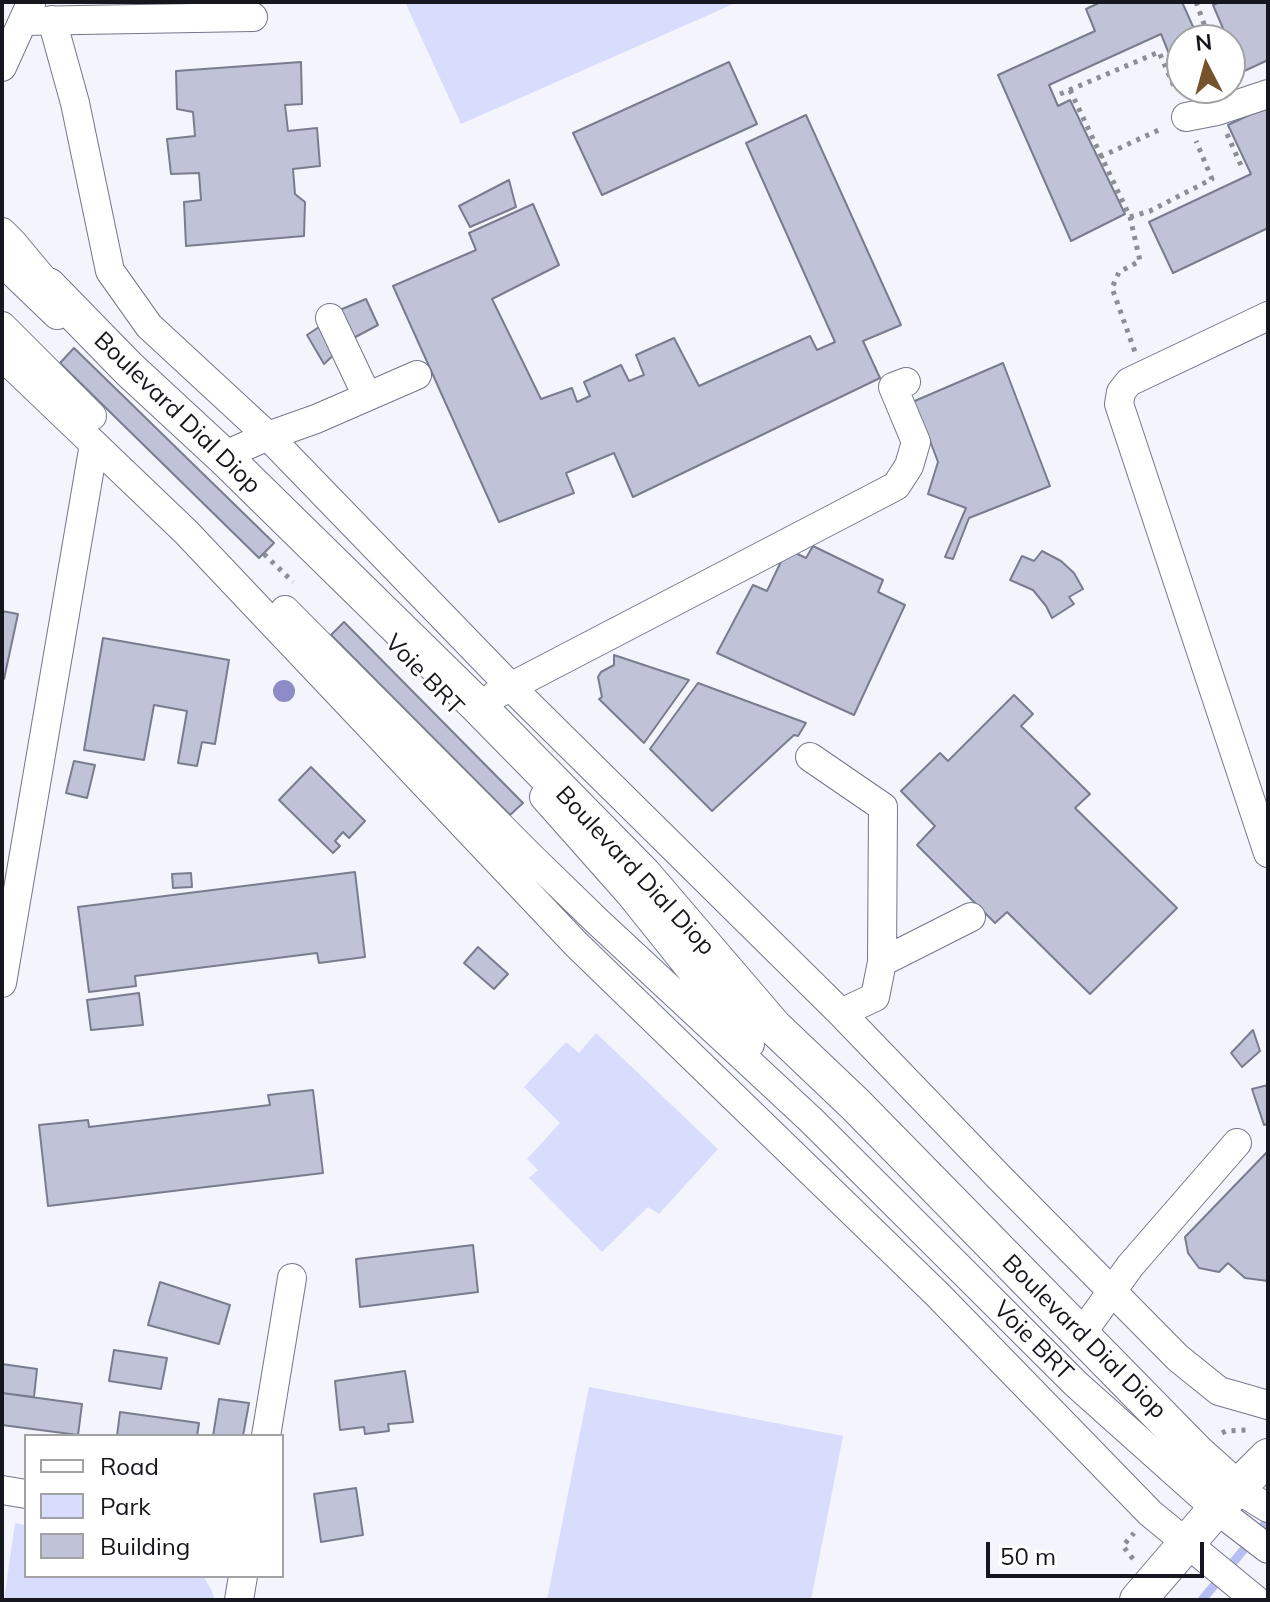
<!DOCTYPE html>
<html>
<head>
<meta charset="utf-8">
<style>
	body { margin:0 }
	#map { position:relative; width:1270px; height:1602px; overflow:hidden; background:#f3f4fc; font-family:Mulish,sans-serif }
	canvas { display:block }
	.frame { position:absolute; inset:0; border:4px solid #16171e; pointer-events:none }
	.legend { position:absolute; left:24px; top:1434px; width:260px; height:144px; box-sizing:border-box; background:#fff; border:2px solid #a2a2a5; margin:0; padding:10px 14px; list-style:none; font-size:24px; color:#16171e }
	.legend li { display:flex; align-items:center; gap:16px; height:40px }
	.legend b { width:40px; border:2px solid #a2a2a5 }
	.north { position:absolute; left:1166px; top:24px; width:80px; height:80px; box-sizing:border-box; background:#fff; border:2px solid #a2a2a5; border-radius:50%; rotate:354deg; font-size:22px; font-weight:700; line-height:32px; text-align:center; color:#16171e }
	.north::after { content:''; display:block; margin:auto; width:28px; height:36px; background:#75532b; clip-path:polygon(50% 0,100% 100%,50% 72%,0 100%) }
	.scale { position:absolute; left:986px; top:1542px; width:218px; height:36px; box-sizing:border-box; border:4px solid #16171e; border-top:0; padding-left:10px; font-size:24px; line-height:28px; white-space:nowrap; color:#16171e; -webkit-text-stroke:6px #fff; paint-order:stroke }
</style>
</head>
<body>
<div id="map">
<canvas width="1270" height="1602"></canvas>
<div class="frame"></div>
<ul class="legend">
<li><b style="height:10px;background:#fff"></b>Road</li>
<li><b style="height:22px;background:#d8ddfe"></b>Park</li>
<li><b style="height:22px;background:#c0c3d7"></b>Building</li>
</ul>
<div class="north">N</div>
<div class="scale">50 m</div>
</div>
<script>
const context = document.querySelector('canvas').getContext('2d');
context.lineJoin = 'round';
function fill(path, color) { context.fillStyle = color; context.fill(path, 'evenodd'); }
function trace(path, color, width, dash) { context.strokeStyle = color; context.lineWidth = width; context.lineCap = dash ? 'butt' : 'round'; context.setLineDash(dash || []); context.stroke(path); }
function label(font, color, halo, rows, align = 'center') {
  context.font = font + ' Mulish,sans-serif'; context.lineWidth = 6; context.setLineDash([]); context.textBaseline = 'middle'; context.strokeStyle = halo; context.fillStyle = color; for (const [text, x, y, turn = 0] of rows) {
    context.save(); context.translate(x, y); context.rotate((+turn || 0) * Math.PI / 180); context.textAlign = isNaN(turn) ? turn : align; if (halo) context.strokeText(text, 0, 0); context.fillText(text, 0, 0); context.restore();
  }
}
const green = new Path2D(`
	M405 2H738L461 124Z
	M596 1033 718 1149 659 1214 648 1207 602 1252 529 1178 538 1170 527 1159 560 1123 524 1087 566 1042 579 1053Z
	M589 1387 843 1436 811 1600H547Z
	M15 1523 26 1525V1576H203L211 1589 215 1600H4Z`);
const stream = new Path2D(`
	M1202 1600 1264 1525`);
const building = new Path2D(`
	M1101 2H1182L1199 40H1182V68L1176 71 1161 34 1049 85 1058 106 1070 100 1125 214 1071 241 998 75 1095 31 1086 9Z
	M1220 2H1268V60L1242 72 1230 44V40H1228L1213 5Z
	M301 62 302 104 285 105 288 131 317 128 320 166 293 169 295 194 305 202 304 236 186 246 184 202 201 200 199 173 171 174 167 139 195 136 193 112 177 109 176 71Z
	M729 62 757 124 602 195 573 133Z
	M1268 106V228L1173 273 1149 222 1251 174 1228 125Z
	M806 115 901 325 863 341 880 378 633 497 614 453 566 473 574 493 499 522 393 286 476 250 469 233 533 204 559 265 492 299 541 399 572 388 577 402 590 396 584 382 621 365 629 381 644 375 636 355 674 338 699 386 810 336 817 350 835 342 746 143Z
	M509 180 516 207 470 227 459 206Z
	M366 299 378 325 348 341 335 312Z
	M325 323 338 351 324 364 307 335Z
	M74 348 274 543 259 558 60 363Z
	M1003 363 1050 486 969 518 953 559 945 557 966 508 928 494 938 462 929 438 923 437 910 403Z
	M813 546 883 580 878 592 905 605 854 715 717 653 753 585 767 591 787 549 806 558Z
	M1042 551 1061 561 1074 573 1083 589 1069 597 1074 604 1052 618 1046 606 1033 590 1010 580 1022 556 1034 561Z
	M2 611 18 614 4 679 2 678Z
	M344 622 523 803 510 815 331 635Z
	M103 638 229 660 215 744 202 742 197 766 178 763 187 711 154 705 144 760 84 750Z
	M614 655 689 680 644 743 599 699 602 697 598 677 601 672 614 665Z
	M698 683 806 723 798 736 794 735 712 811 650 749Z
	M1014 695 1033 714 1021 726 1090 794 1075 808 1177 908 1090 994 1007 912 995 923 917 845 935 826 901 791 940 753 948 761Z
	M74 761 95 765 87 798 66 793Z
	M311 767 365 821 349 838 343 832 335 841 340 846 333 853 279 800Z
	M355 872 365 957 319 963 317 953 135 976 136 986 89 992 78 907Z
	M191 873 192 887 173 888 172 874Z
	M478 947 508 974 494 989 464 963Z
	M139 993 143 1025 91 1030 87 1000Z
	M1253 1030 1260 1051 1242 1067 1231 1053Z
	M1268 1085V1124L1264 1125 1252 1089Z
	M313 1090 323 1173 48 1206 39 1125 88 1120 89 1127 270 1105 268 1095Z
	M1268 1151V1281L1245 1278 1228 1263 1219 1272 1199 1268 1188 1253 1185 1237Z
	M473 1245 478 1292 360 1307 356 1259Z
	M160 1282 230 1305 219 1344 148 1325Z
	M114 1350 167 1358 161 1389 109 1381Z
	M2 1364 37 1369 34 1397 2 1393Z
	M405 1371 413 1422 388 1424 389 1431 365 1434 364 1427 340 1430 335 1381Z
	M2 1393 82 1404 78 1435 2 1425Z
	M219 1399 249 1403 243 1436H213Z
	M120 1412 199 1423 197 1436H117Z
	M356 1488 363 1535 321 1542 314 1494Z`);
const path = new Path2D(`
	M1196 2 1210 40
	M1070 90 1130 217 1140 261 1119 272 1112 288 1135 352
	M1060 94 1159 52 1176 91
	M1227 134 1243 170
	M1100 157 1161 129
	M1130 217 1150 211 1212 179 1196 141
	M264 554 293 582
	M1222 1433 1226 1431 1247 1430
	M1133 1559 1123 1546 1134 1533`);
const minor = new Path2D(`
	M52 20 75 103 110 271 149 326 268 436 316 419 417 375
	M23 21 253 17
	M2 67 31 3
	M1186 117 1217 111 1268 94
	M2 232 13 243 48 285
	M2 262 57 315
	M1268 316 1129 382 1121 392 1119 404 1268 853
	M330 318 367 396
	M2 326 92 416
	M2 356 186 532 576 944 937 1294 1150 1513 1256 1600
	M223 456 268 436 511 687 841 1013 998 1176 1178 1358 1219 1391 1268 1405
	M285 610 529 855 598 922 811 1120 1076 1384 1216 1509 1268 1549
	M495 695 896 486 909 466 916 442 893 387 906 382
	M810 757 883 807 882 962 875 997 841 1013
	M544 797 630 894 750 1044
	M882 962 971 917
	M2 983 94 444
	M1082 1333 1130 1266 1237 1143
	M266 1436 292 1278
	M1237 1489 1268 1508
	M2 1490 26 1494
	M239 1600 243 1576`);
const major = new Path2D(`
	M48 286 129 369 223 456 477 705 643 874 774 1027 855 1104 1198 1454 1237 1489
	M1138 1600 1216 1509 1268 1457`);
const trees = [
	[284,691]
];
const streetNames = [
	["Boulevard Dial Diop",177,413,44],
	["Voie BRT",424,675,46],
	["Boulevard Dial Diop",635,871,47],
	["Boulevard Dial Diop",1084,1337,45],
	["Voie BRT",1033,1341,45]
];
fill(green, '#d8ddfe');
trace(stream, '#b7bef3', 9);
fill(building, '#c0c3d7');
trace(building, '#797c8e', 2);
trace(minor, '#747789', 30);
trace(major, '#747789', 38);
trace(path, '#8d8e95', 5, [4, 6]);
trace(minor, '#fff', 28);
trace(major, '#fff', 36);
context.fillStyle = '#8d8cc6';
for (const [x, y] of trees) { context.beginPath(); context.arc(x, y, 11, 0, 2 * Math.PI); context.fill(); }
label('24px', '#16171e', '#fff', streetNames);
</script>
</body>
</html>
